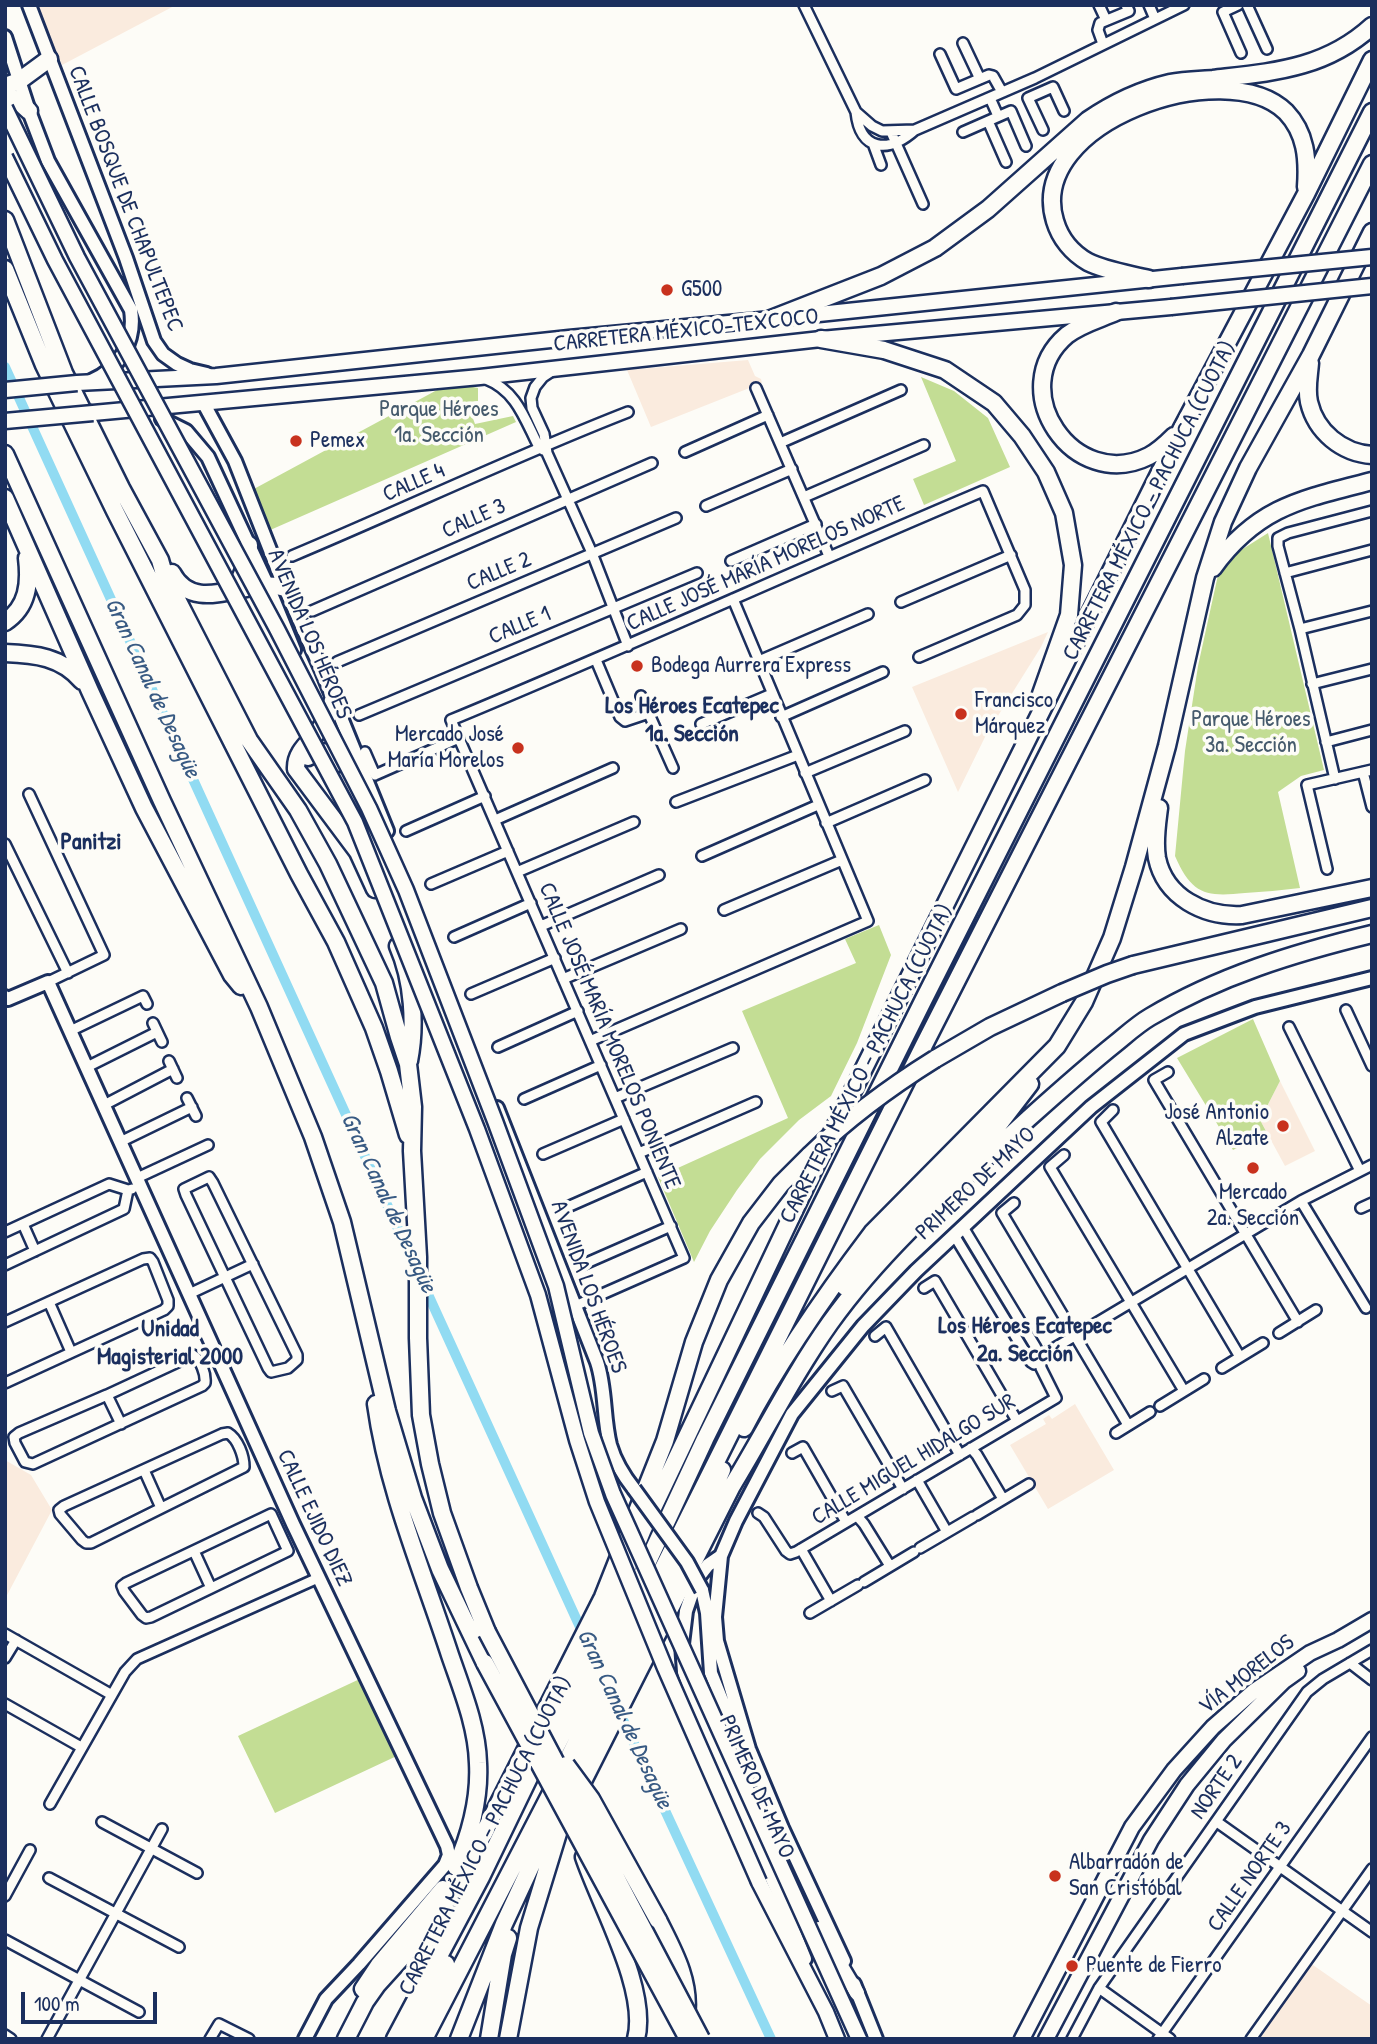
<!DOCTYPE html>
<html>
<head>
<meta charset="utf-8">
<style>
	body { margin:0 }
	#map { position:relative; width:1377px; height:2044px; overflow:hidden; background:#fdfcf7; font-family:"Patrick Hand",sans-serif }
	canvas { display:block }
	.frame { position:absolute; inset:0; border:7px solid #1b2f5e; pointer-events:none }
	.scale { position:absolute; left:21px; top:1992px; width:136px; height:32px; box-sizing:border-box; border:4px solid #1b2f5e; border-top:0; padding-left:9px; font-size:21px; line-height:24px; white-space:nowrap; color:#1b2f5e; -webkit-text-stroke:5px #fdfcf7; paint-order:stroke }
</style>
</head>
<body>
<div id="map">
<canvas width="1377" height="2044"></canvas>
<div class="frame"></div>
<div class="scale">100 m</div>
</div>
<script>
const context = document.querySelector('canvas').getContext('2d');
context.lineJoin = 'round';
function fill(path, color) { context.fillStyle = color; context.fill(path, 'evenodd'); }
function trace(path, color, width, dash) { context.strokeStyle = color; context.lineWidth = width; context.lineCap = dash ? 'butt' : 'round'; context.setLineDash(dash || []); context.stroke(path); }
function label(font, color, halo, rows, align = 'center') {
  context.font = font + ' "Patrick Hand",sans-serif'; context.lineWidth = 7; context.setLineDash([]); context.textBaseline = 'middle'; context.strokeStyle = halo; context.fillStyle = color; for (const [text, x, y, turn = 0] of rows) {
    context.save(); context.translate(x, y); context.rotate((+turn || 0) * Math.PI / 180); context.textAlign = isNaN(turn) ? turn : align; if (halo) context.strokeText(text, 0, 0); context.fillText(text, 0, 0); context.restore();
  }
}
const built = new Path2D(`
	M36 5H176L62 65Z
	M748 360 755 376 761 379 762 383 651 427 627 370Z
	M1048 632 1041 647 986 735 958 792 912 687Z
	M1280 1081 1315 1151 1285 1166 1260 1120Z
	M1075 1404 1114 1470 1048 1509 1010 1445 1046 1424 1043 1419 1049 1415 1052 1419Z
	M5 1460 31 1475 52 1510 5 1599Z
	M1310 1963 1372 2006V2039H1256Z`);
const green = new Path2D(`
	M921 377 954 391 988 418 1010 467 924 505 913 479 956 461Z
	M468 386 478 388V401L467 402 475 424 513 416 516 422 268 531 252 490 437 390Z
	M1268 533 1324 770 1301 776 1278 792 1300 888C1282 890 1263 892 1245 893 1206 897 1192 895 1175 856L1185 751 1198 666 1218 575 1238 552Z
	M879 925 891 955 857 1043 831 1096 799 1120 760 1159 737 1190 710 1231 694 1262 658 1177 788 1118 742 1011 856 963 845 939Z
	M1253 1019 1280 1081 1260 1120 1267 1133 1233 1150 1177 1058Z
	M364 1677 401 1754 275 1813 238 1736Z`);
const canal = new Path2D(`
	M5 367 415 1266
	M421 1279 585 1638
	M618 1709 771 2039`);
const minor = new Path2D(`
	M804 5 856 112C860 151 888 154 915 130L1035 78 1184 5
	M1099 5 1106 20
	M1149 5 1155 19
	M1238 5 1223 12 1241 53
	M1247 5 1267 49
	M963 43 980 79
	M1103 44 1098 30 1100 23 1129 11 1126 5
	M940 54 956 89 989 75 993 76 1002 92
	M990 98 998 116
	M856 112 872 126 882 131 915 130
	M988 121 1006 162
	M1043 130 1028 98 1053 87 1064 111
	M891 132 923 204
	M963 132 1011 111 1026 146
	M874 146 881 165
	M552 371 543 377 535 387 531 398 532 408 544 434 547 453 592 553 628 646
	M486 379C517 391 525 420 539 447L543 450
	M756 388 829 556
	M780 443 901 390
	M685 452 768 415
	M804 497 924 445
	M706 506 792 469
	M292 556C404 509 515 456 628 412
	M731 561 816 524
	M1285 573 1372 550
	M901 602 1011 555
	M312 611 652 463
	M1300 629 1372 611
	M596 660 620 717 625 721 649 713
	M759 661 868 614
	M337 662 676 518
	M1312 684 1372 669
	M641 696 673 768
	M359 715 697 573
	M781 717 883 672
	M701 724 772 694
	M1326 742 1372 730
	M365 752 375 775 459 738
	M1363 772 1372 807
	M805 773 905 731
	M1335 779 1300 629 1278 546V538L1288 533 1372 511
	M29 794 104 955 48 982
	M676 802 798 755
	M495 820 613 768
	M826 823 925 780
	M406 831 485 796
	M5 844 68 973
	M702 856 818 805
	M1327 869 1307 785 1372 770
	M517 872 634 822
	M431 884 508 851
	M724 910 842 860
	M541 926 659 875
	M454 937 531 903
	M563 979 681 929
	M471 994 555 958
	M1346 1010 1372 1066
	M153 1023 162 1042
	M1289 1027 1360 1171
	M70 1031 143 996 147 1004
	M590 1041 868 921 733 599
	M498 1047 578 1011
	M169 1061 177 1078
	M87 1067 157 1032
	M1168 1072 1154 1080 1298 1322
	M187 1098 196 1116
	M615 1098 733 1048
	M524 1099 601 1065
	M104 1105 173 1069
	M1113 1110 1101 1122 1240 1357
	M120 1142 192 1107
	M639 1153 756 1102
	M543 1154 624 1119
	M1064 1155 1050 1167 1184 1391
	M209 1177 213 1183 297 1355V1360L288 1368 271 1372 268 1368 186 1195 184 1189Z
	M137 1178 208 1145
	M1301 1201 1366 1308
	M1014 1203 1002 1213 1128 1425
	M1361 1208 1372 1203
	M563 1209 647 1172
	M23 1224 35 1251
	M5 1232 109 1184 128 1190 132 1189
	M954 1235 1031 1362 1034 1364
	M5 1265 124 1209 128 1190
	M582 1265 671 1226
	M924 1288 935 1281 1017 1421
	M189 1294 253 1264
	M49 1302 71 1352
	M575 1306 684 1258 451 720C630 646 805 566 983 491L1025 590V605L1017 615 919 657
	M5 1322 143 1259 150 1258 153 1262 168 1300V1306L164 1310 5 1383
	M1279 1333 1316 1310
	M875 1336 886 1327 960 1455
	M193 1355C201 1360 206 1374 205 1383L202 1386 33 1464 25 1462 15 1443 14 1437 19 1433 107 1395Z
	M1031 1362 1301 1201 1372 1165
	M1222 1368 1263 1343
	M832 1391 843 1386 903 1489
	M107 1395 121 1424
	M1160 1406 1204 1379
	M228 1433C238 1439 244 1456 244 1467L91 1543H86L82 1540 60 1514 59 1510 64 1506 222 1434Z
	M1116 1433 1150 1412
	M971 1448 977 1455 1003 1499
	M792 1453 803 1447 846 1522
	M144 1470 161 1508
	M917 1480 947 1532
	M758 1513 764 1517 786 1551 790 1554 796 1552 1056 1398 1041 1368 1040 1356 1035 1346 963 1227
	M271 1514 288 1551 151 1617 146 1618 142 1615 124 1591 122 1586 126 1583Z
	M977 1515 1029 1484
	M857 1516 864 1524 890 1566
	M920 1548 973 1517
	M801 1549 831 1601
	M194 1551 211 1588
	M864 1582 914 1552
	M810 1613 858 1585
	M5 1634 112 1695
	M5 1658 16 1640
	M1350 1663 1372 1680
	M5 1704 81 1747
	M50 1804 125 1672 137 1659 318 1578
	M102 1822 197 1873
	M1217 1822 1372 1932
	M49 1878 179 1947
	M5 1896 30 1850
	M5 1940 139 2012
	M1099 1988 1170 2039
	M5 2035 11 2039
	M47 2039 162 1829
	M210 2039 219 2024 249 2039
	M1072 2039 1099 1988 1307 1692 1323 1679 1372 1650
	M1158 2039 1372 1737
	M1251 2039 1372 1869`);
const secondary = new Path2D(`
	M29 5 126 258 154 341 163 354 177 364 190 370 207 374
	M5 37 29 111 48 161 131 310C136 342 119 369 91 381
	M204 404 235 461 285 588 322 671 387 831
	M162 419 186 431 208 457 267 584 294 650
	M5 997 8 999 48 982 293 1524 447 1846 449 1855 445 1865 359 1964 326 1999 305 2039
	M497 1108 597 1362C606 1389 603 1417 610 1445 615 1462 623 1475 634 1489
	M721 1556 708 1565 697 1579 686 1611 682 1644 684 1672 701 1721 777 1890 805 1959
	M702 1590 707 1613 711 1673 731 1723 740 1766
	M844 1961 782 1828 749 1749 717 1641 715 1617 721 1556 736 1521 792 1414 863 1326 916 1271 1091 1107 1184 1034 1255 1007 1372 978
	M854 1984 876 2039`);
const primary = new Path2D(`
	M1022 2039 1132 1827 1174 1770 1213 1727 1254 1691 1310 1653 1338 1640 1372 1620
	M1046 2039 1151 1840 1187 1785 1224 1740 1284 1681 1298 1671`);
const trunk = new Path2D(`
	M77 383 216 376 569 338 771 319 1182 276
	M93 413 480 377 821 339 1171 307
	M759 1882 826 2012 837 2039
	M819 1929 857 1993`);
const motorway = new Path2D(`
	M5 86 19 81 49 59
	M5 95 17 100 29 111
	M5 220 64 373 121 488 160 560 164 574 249 740 298 810 328 864 384 983 399 1037 408 1064 413 1107 412 1151 418 1257V1338L421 1415 430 1464 442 1513 469 1588 487 1632
	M5 269 44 365 115 511 299 874 336 942 374 1028 389 1071 408 1135
	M1149 279C1129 274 1106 271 1088 262 1072 253 1060 238 1055 221 1025 122 1226 53 1286 112 1306 133 1308 159 1306 187
	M1116 312C1100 319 1081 324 1067 335 1003 389 1074 494 1149 456 1159 451 1166 444 1174 436
	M771 319 881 276 935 248 988 209 1088 120C1113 103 1140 90 1170 83 1184 80 1199 80 1213 79 1273 72 1325 69 1372 26
	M821 339 884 350 945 370 994 403 1022 436 1046 472 1064 513 1073 565 1069 615 1041 694
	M1310 363C1309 376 1306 389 1309 402 1316 432 1342 453 1372 455
	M5 454 162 801 259 1007 313 1137 342 1222 387 1411 413 1498 440 1569 485 1663
	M5 498 90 691 144 808 232 975 241 986
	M1213 568C1258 506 1303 499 1372 481
	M172 573C196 618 247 575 285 588
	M240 579 248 560 249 545
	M5 622C28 607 30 583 27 558
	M5 653C35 654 62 657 82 681
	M333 700C331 709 328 718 322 726 313 740 295 750 296 769L358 852 375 889
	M308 757C321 748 331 752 341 763
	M1159 808C1157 824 1154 841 1157 858 1165 897 1204 917 1242 915L1372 888
	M398 946C413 980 416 1025 409 1061
	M1133 965 1372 908
	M935 1059 990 1027 1062 993
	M845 1287 885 1236 997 1127 1030 1084
	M376 1404C388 1491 423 1572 450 1655 462 1690 477 1726 478 1763 480 1799 470 1835 456 1867
	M744 1428C780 1359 825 1295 872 1233L1057 1046 1084 1002 1112 938 1134 867 1167 746 1205 578 1223 522 1248 468 1311 355 1372 232
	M546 1766 617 1628 705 1439 923 1001 1372 112
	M576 1795 732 1486C765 1432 793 1375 830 1323 885 1246 959 1183 1028 1119 1057 1093 1086 1067 1116 1043 1127 1034 1138 1024 1150 1017 1219 976 1294 953 1372 934
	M584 1857C600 1905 649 1990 636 2039
	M658 1920C673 1950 691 1981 686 2016
	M363 1989 379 1965 443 1889
	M346 2039 365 2002 377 1985 425 1932 447 1900 467 1866 603 1597 665 1441 694 1342 719 1280 751 1223 781 1184 810 1155
	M395 2039 481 1877 609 1612 643 1529 812 1173 1181 430 1306 194 1372 60
	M409 2039 446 1964
	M424 2039 550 1795 924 1045 1372 164
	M459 2039 504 1924 600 1718 630 1658 676 1574 722 1470
	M489 2039 503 1954 508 1938
	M508 2039 529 1928 559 1830`);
const secondaryBridge = new Path2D(`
	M634 1489 687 1562 702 1590`);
const trunkBridge = new Path2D(`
	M5 108 77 257 277 629 369 808 406 890 495 1121 556 1286 591 1433 613 1494 859 2039
	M5 157 55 260 355 822 477 1129 538 1295 577 1440 597 1502 665 1668 759 1882
	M1182 276 1372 257
	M1171 307 1372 286
	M5 390 77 383
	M5 421 93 413`);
const motorwayBridge = new Path2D(`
	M1062 993 1107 974 1133 965
	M810 1155C848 1118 890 1087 935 1059
	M487 1632 701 2039
	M485 1663 688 2039
	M566 1765 591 1799 658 1920`);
const markers = [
	[667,290,7,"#c8321e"],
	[296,441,7,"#c8321e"],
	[637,666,7,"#c8321e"],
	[961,714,7,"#c8321e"],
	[518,748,7,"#c8321e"],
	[1283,1126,7,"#c8321e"],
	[1253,1168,7,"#c8321e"],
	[1055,1876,7,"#c8321e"],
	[1072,1966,7,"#c8321e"]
];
const streetNames = [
	["CALLE BOSQUE DE CHAPULTEPEC",125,199,69],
	["CARRETERA MÉXICO-TEXCOCO",686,331,-6],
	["CALLE 4",414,483,-24],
	["CARRETERA MÉXICO - PACHUCA (CUOTA)",1150,501,-63],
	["CALLE 3",474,519,-24],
	["CALLE JOSÉ MARÍA MORELOS NORTE",766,564,-24],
	["CALLE 2",499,572,-23],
	["CALLE 1",520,626,-23],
	["AVENIDA LOS HÉROES",309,634,67],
	["CALLE JOSÉ MARÍA MORELOS PONIENTE",609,1036,67],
	["CARRETERA MÉXICO - PACHUCA (CUOTA)",867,1064,-63],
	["PRIMERO DE MAYO",976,1184,-43],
	["AVENIDA LOS HÉROES",588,1287,70],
	["CALLE MIGUEL HIDALGO SUR",914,1460,-31],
	["CALLE EJIDO DIEZ",314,1518,65],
	["VÍA MORELOS",1247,1675,-38],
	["PRIMERO DE MAYO",756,1787,66],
	["NORTE 2",1217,1787,-55],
	["CARRETERA MÉXICO - PACHUCA (CUOTA)",486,1836,-63],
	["CALLE NORTE 3",1250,1877,-55]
];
const poiNames = [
	["G500",681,290],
	["Pemex",310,441],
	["Bodega Aurrera Express",651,666],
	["Francisco",975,701],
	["Márquez",975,727],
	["Mercado José",504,735,"right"],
	["María Morelos",504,761,"right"],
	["José Antonio",1269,1113,"right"],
	["Alzate",1269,1139,"right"],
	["Mercado",1253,1193,"center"],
	["2a. Sección",1253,1219,"center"],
	["Albarradón de",1069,1863],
	["San Cristóbal",1069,1889],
	["Puente de Fierro",1086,1966]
];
const parkNames = [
	["Parque Héroes",439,410],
	["1a. Sección",439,436],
	["Parque Héroes",1251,720],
	["3a. Sección",1251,746]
];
const waterNames = [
	["Gran Canal de Desagüe",152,688,65],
	["Gran Canal de Desagüe",388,1203,65],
	["Gran Canal de Desagüe",624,1719,65]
];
const neighbourhoodNames = [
	["Los Héroes Ecatepec",692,707],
	["1a. Sección",692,735],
	["Panitzi",91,843],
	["Los Héroes Ecatepec",1025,1327],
	["2a. Sección",1025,1355],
	["Unidad",170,1330],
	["Magisterial 2000",170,1358]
];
fill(built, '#faebde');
fill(green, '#c3dd94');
trace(canal, '#91dbf2', 10);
trace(minor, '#1b2f5e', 14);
trace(secondary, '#1b2f5e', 18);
trace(primary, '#1b2f5e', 19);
trace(trunk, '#1b2f5e', 19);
trace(motorway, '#1b2f5e', 21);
trace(minor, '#fdfcf7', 9);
trace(secondary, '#fdfcf7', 12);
trace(primary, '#fdfcf7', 14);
trace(trunk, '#fdfcf7', 14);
trace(motorway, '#fdfcf7', 16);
trace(secondaryBridge, '#1b2f5e', 18, []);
trace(trunkBridge, '#1b2f5e', 19, []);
trace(motorwayBridge, '#1b2f5e', 21, []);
trace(secondaryBridge, '#fdfcf7', 12);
trace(trunkBridge, '#fdfcf7', 14);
trace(motorwayBridge, '#fdfcf7', 16);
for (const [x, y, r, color] of markers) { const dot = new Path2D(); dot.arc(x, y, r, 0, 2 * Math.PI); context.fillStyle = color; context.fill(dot); trace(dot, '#fdfcf7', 2.5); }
label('23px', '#1b2f5e', '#fdfcf7', streetNames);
label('23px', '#1b2f5e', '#fdfcf7', poiNames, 'left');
label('23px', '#455a6c', '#fdfcf7', parkNames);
label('italic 24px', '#385a83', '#fdfcf7', waterNames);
label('bold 24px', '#1b2f5e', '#fdfcf7', neighbourhoodNames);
</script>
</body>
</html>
